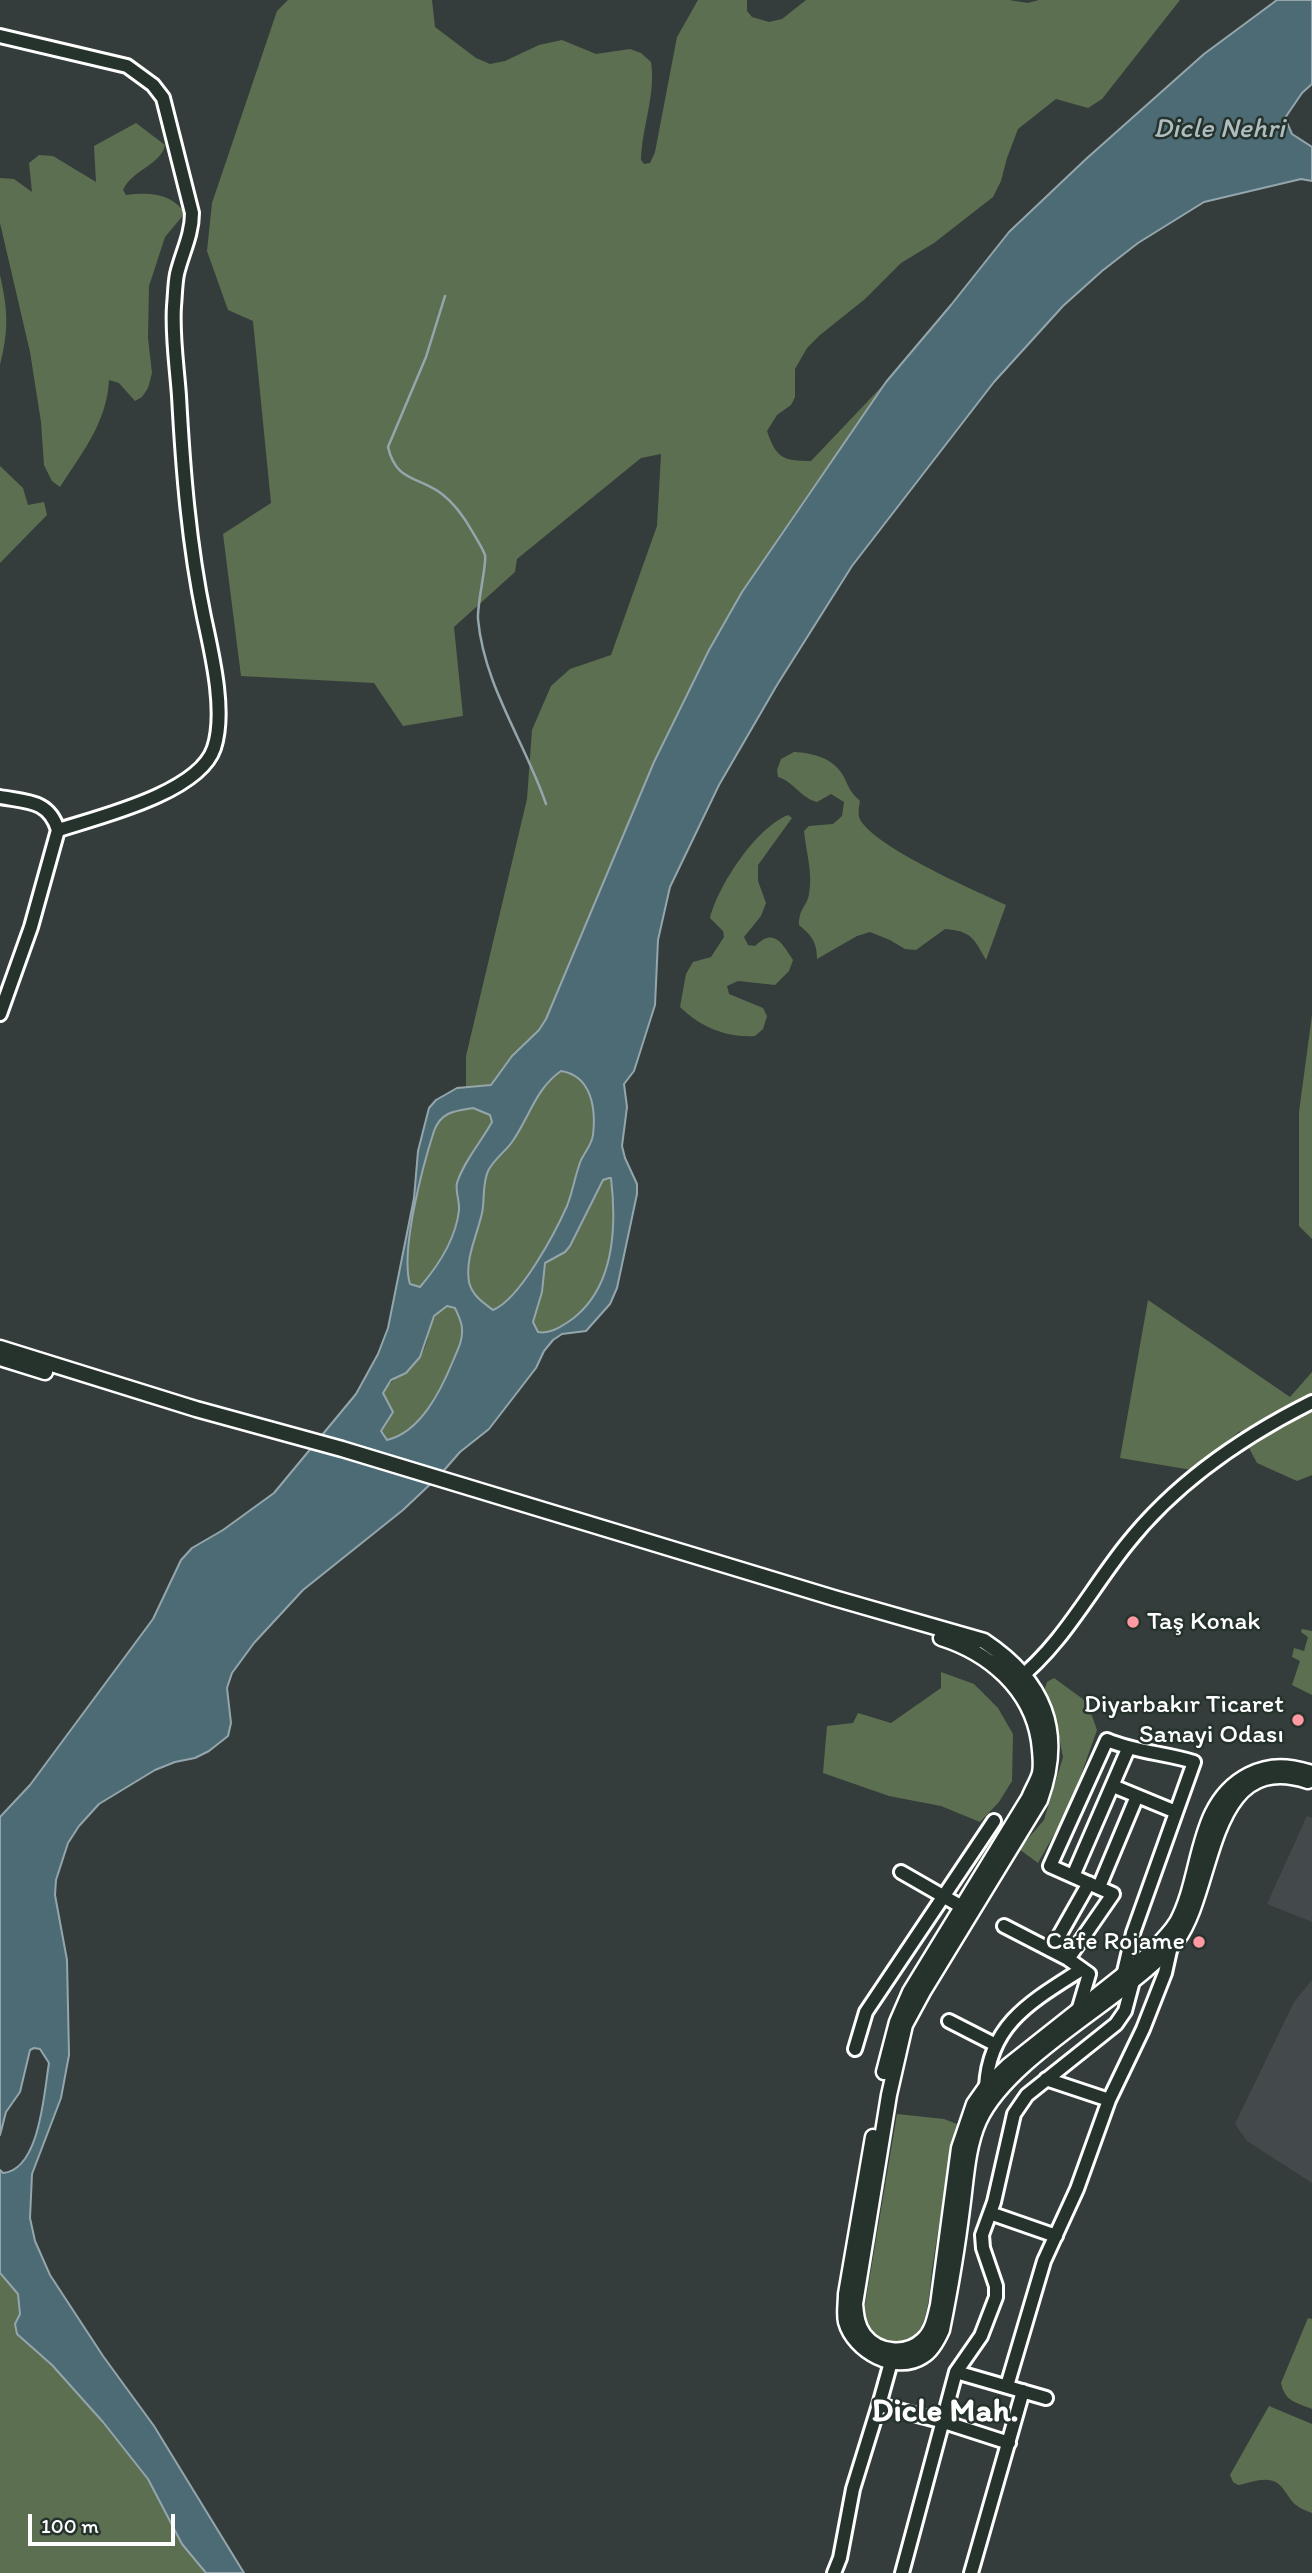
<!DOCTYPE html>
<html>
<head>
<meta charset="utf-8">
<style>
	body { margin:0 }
	#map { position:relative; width:1312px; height:2573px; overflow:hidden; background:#343d3b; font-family:Itim,sans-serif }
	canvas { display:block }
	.scale { position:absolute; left:28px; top:2514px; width:147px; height:32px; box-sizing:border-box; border:4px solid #fff; border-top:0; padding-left:9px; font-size:21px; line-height:24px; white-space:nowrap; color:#fff; -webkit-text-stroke:5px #26332d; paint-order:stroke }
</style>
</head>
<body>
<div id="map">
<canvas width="1312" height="2573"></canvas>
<div class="scale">100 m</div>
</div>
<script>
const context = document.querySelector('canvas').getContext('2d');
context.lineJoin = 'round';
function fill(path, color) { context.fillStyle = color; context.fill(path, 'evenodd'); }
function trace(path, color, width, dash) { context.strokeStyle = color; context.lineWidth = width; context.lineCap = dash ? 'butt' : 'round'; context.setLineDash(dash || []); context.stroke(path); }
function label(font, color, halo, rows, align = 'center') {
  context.font = font + ' Itim,sans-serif'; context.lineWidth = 5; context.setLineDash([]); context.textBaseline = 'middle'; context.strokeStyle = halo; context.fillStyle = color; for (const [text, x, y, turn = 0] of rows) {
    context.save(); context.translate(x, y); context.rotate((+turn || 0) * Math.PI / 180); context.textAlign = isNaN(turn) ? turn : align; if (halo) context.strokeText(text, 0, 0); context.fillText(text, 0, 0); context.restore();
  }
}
const built = new Path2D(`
	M1307 1816 1312 1818V1922L1267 1904Z
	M1312 1980V2183L1247 2141 1235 2124 1294 2002Z`);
const green = new Path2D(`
	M288 0H432L435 27 476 58 490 64 505 61 539 45 562 40 596 54 630 49 641 53 651 62C656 95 642 126 641 160L644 164 650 163 655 152 677 37 698 0H747V11L752 17 769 22 782 19 806 0H1009L1028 3 1039 0H1180L1102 99 1088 108 1056 99 1018 129 1007 158 1001 181 993 197 934 243 901 263 865 299 820 335 807 348 795 369V397L791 405 777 415 767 431C776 458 783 461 811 461L886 382C827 469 760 557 710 649 645 768 602 895 546 1019 537 1034 525 1043 512 1056 505 1064 501 1077 493 1084 486 1089 474 1088 466 1087V1056L527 799 532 730 551 686 570 669 611 655 657 526 661 454 641 458 517 559 515 572 454 627 463 716 403 726 374 683 241 676 223 534 271 503 253 321 228 310 207 251 212 203 277 11Z
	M136 123 165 145C161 165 133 169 123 190L126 195C149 192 171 193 185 213L165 237 149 286 148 338 152 373 148 388 142 397 135 401 119 383 109 380C107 422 82 453 60 487L52 481 44 465 41 422 30 352 0 223V178L14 179 32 192 29 163 39 155 53 156 96 182 94 146Z
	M0 275C8 311 9 329 0 365Z
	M0 466 23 488 28 505 44 502 47 515 0 563Z
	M794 752C813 753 834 758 844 777 849 788 851 793 860 801 859 806 858 812 859 817 869 845 976 891 1006 905L986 960C974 938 971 931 945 929L916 950 905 949 890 940 870 932 857 936 817 959C817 942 812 936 799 925 799 907 807 907 809 894 813 874 806 851 804 831L809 826 833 824 842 816 844 802 831 794 817 802C801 798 794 782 778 777L777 770 781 759Z
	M788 815 792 818 758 865V881L766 903 761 916 744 937 748 945 755 946C774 927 782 943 793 960L789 971 775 985 738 981 727 986 729 994 763 1008 767 1016 763 1029 755 1036C727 1038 700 1027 680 1007L686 974 693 962 711 957 724 937 723 931 710 918C719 884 756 828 788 815Z
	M1312 1015V1239L1299 1226V1112Z
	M561 1071C591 1076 596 1109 593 1135 592 1144 585 1152 581 1160 575 1175 573 1191 567 1206 555 1234 520 1299 493 1310 482 1302 472 1295 469 1282 465 1258 477 1236 482 1213 485 1199 482 1185 488 1171 494 1159 505 1152 512 1142 529 1118 536 1088 561 1071Z
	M473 1108 490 1114 492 1122C481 1142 464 1161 457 1183 455 1192 460 1201 459 1210 455 1238 437 1266 420 1287L410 1284C400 1251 423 1165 434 1131 441 1112 454 1111 473 1108Z
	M609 1177 611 1178C616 1225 615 1289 572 1318 562 1326 551 1334 538 1332L533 1323 542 1292 545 1264 565 1252 570 1247 603 1180Z
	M1148 1300 1290 1397 1312 1372V1475L1297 1481 1257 1463 1240 1431 1192 1470 1120 1458Z
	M447 1306 455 1308C458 1315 462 1322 462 1330 463 1341 457 1351 453 1361 441 1390 421 1432 387 1440L381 1431 392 1413 383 1393C393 1375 412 1371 422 1354 432 1336 426 1317 447 1306Z
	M1302 1629 1312 1631V1695L1292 1685 1300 1661 1292 1657 1294 1648 1304 1651 1308 1637 1301 1632Z
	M941 1672 974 1684 998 1708 1013 1734 1012 1781 999 1802 980 1822 941 1806 889 1796 823 1773 827 1726 853 1723 858 1713 891 1723 941 1688Z
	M1054 1678 1087 1702 1097 1730 1070 1806 1038 1863 1019 1849 1044 1820 1063 1757 1052 1704 1044 1691 1047 1682Z
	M897 2114 944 2119 957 2124C947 2172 940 2220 932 2269 930 2287 929 2311 921 2327 912 2345 889 2346 875 2334 866 2326 865 2316 865 2305Z
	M0 2273 18 2294 20 2314 15 2324 17 2334 52 2365 103 2422 148 2479 182 2544 206 2573H0Z
	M1308 2318 1312 2319V2409C1296 2402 1285 2402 1281 2383Z
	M1269 2406 1312 2424V2513C1307 2511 1301 2509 1296 2505 1286 2497 1283 2480 1267 2480 1257 2479 1247 2484 1238 2485L1233 2482 1230 2475Z`);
const water = new Path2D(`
	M1277 0H1312V84L1302 93 1285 118 1292 134 1312 147V181L1301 179 1204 202 1138 243 1102 271 1063 306 994 382 852 566 777 685 719 785 670 887 658 940 655 1005 634 1071 624 1084 627 1107 622 1146 625 1158 637 1184V1194L617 1288 610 1304 586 1331 562 1334 553 1340 544 1351 536 1368 489 1429 460 1452 439 1476 403 1510 303 1590 254 1643 232 1673 227 1688 231 1723 228 1736 209 1751 195 1758 175 1762 155 1770 99 1804 79 1826 68 1843 56 1880 55 1895 67 1960 69 2055 61 2098 32 2174 30 2218 35 2241 50 2275 103 2356 154 2426 244 2573H206L182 2544 148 2479 103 2422 52 2365 17 2334 15 2324 20 2314 18 2294 0 2273V2170L3 2173C40 2170 44 2092 49 2063L40 2049 34 2048 30 2050 20 2092 6 2112 0 2135V1817L30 1785 153 1619 181 1560 192 1548 223 1530 274 1493 356 1394 378 1354 388 1328 414 1198 418 1151 429 1108 436 1100 457 1088 491 1085 512 1056 539 1030 546 1019 654 762 709 650 742 592 886 382 951 305 1009 232 1086 159 1204 54ZM561 1071C592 1076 596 1109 593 1135 592 1144 585 1152 581 1160 575 1175 573 1191 567 1206 555 1233 520 1299 493 1310 482 1302 472 1295 469 1282 465 1258 477 1236 482 1213 485 1199 482 1185 488 1171 494 1159 505 1152 512 1142 529 1118 536 1088 561 1071ZM473 1108 490 1115 492 1122C481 1142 464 1161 457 1183 455 1192 460 1201 459 1210 456 1238 438 1266 420 1287L410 1284C400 1251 423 1165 434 1131 441 1112 454 1111 473 1108ZM609 1178H611C617 1229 614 1291 568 1322 559 1328 549 1334 538 1332L533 1322 542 1292 545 1263 565 1252 570 1246 603 1180ZM447 1306 455 1308C458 1315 462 1322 462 1329 463 1341 457 1351 453 1361 441 1390 421 1432 387 1440L381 1431 393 1412 383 1393 391 1380 406 1373 420 1357 434 1316Z`);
const stream = new Path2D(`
	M445 296 426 357 388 447C396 482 418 476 442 494 455 504 464 517 472 531 476 538 482 547 485 555 487 564 477 603 478 619 484 686 525 742 546 804`);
const minor = new Path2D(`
	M0 36 127 66 153 85 163 98 192 213C192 235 182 253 177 274 175 284 175 296 174 306 172 335 177 367 179 396 183 470 189 545 204 617 212 654 226 712 214 748 199 793 99 817 58 830
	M0 797C27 802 49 800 58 830L31 927 0 1014
	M1016 1681C1063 1644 1090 1590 1127 1544 1176 1482 1242 1437 1312 1402
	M1113 1786 1176 1812
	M901 1872 962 1907
	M1073 1876 1128 1749
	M1099 1887 1137 1796
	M1004 1926 1068 1959 1089 1974 1078 2011
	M1051 1950 1089 1883
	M1068 1959 1113 1894 1050 1866 1107 1740C1135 1752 1165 1753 1194 1762L1133 1933 1123 1976
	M949 2021 994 2044
	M855 2049 866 2012 994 1821
	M1046 2079 1109 2100
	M986 2087C989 2023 1034 2000 1082 1969
	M990 2213 1056 2236
	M891 2362 879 2405 944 2422 1009 2443
	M956 2372 1046 2398
	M1007 2386 1044 2261 1077 2189 1109 2100 1143 2029 1165 1973 1171 1946
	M834 2573 840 2558 853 2489 879 2405
	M902 2573 956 2372 981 2336 996 2297V2286L983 2248 982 2235 994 2202 1014 2114 1027 2095 1116 2024 1125 2011 1133 1981
	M971 2573 1023 2391`);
const major = new Path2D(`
	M0 1348 196 1409 342 1449 834 1598 984 1641C1044 1681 1065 1731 1040 1800L924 1990 905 2025 889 2095 855 2304C856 2315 857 2326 864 2335 878 2353 906 2356 923 2340 933 2331 935 2317 938 2305L959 2148 974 2104 986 2087 1008 2066 1148 1955C1158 1945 1169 1935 1177 1922 1203 1874 1194 1803 1249 1775 1271 1764 1289 1766 1312 1773
	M0 1358 45 1372
	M884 2072 897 2022 910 1992 1029 1798C1032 1790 1038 1781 1040 1773 1042 1763 1040 1751 1039 1741 1031 1689 989 1653 941 1638
	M873 2137 846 2294C846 2303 844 2314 846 2322 854 2351 896 2374 923 2356 932 2351 938 2339 942 2330 950 2290 957 2250 962 2209 966 2180 967 2148 979 2121 1004 2065 1099 2011 1147 1969 1157 1960 1169 1951 1177 1940 1216 1888 1207 1748 1308 1781`);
const markers = [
	[1133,1622,7,"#ff9aa2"],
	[1298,1720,7,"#ff9aa2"],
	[1199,1942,7,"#ff9aa2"]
];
const poiNames = [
	["Taş Konak",1147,1622,"left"],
	["Diyarbakır Ticaret",1284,1705],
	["Sanayi Odası",1284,1735],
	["Cafe Rojame",1185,1942]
];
const waterNames = [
	["Dicle Nehri",1219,130]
];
const districtNames = [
	["Dicle Mah.",945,2413]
];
fill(built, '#444a4c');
fill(green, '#5d6f51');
fill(water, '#4d6b74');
trace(water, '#94a6ac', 2);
trace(stream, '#94a6ac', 2.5);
trace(minor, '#fff', 18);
trace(major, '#fff', 19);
trace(minor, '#26332d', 12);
trace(major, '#26332d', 14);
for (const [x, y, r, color] of markers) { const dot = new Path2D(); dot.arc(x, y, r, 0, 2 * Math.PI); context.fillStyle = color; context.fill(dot); trace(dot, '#26332d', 2.5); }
label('26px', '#fff', '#26332d', poiNames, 'right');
label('italic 28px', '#afbcc0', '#26332d', waterNames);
label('bold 33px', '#fff', '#26332d', districtNames);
</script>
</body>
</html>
